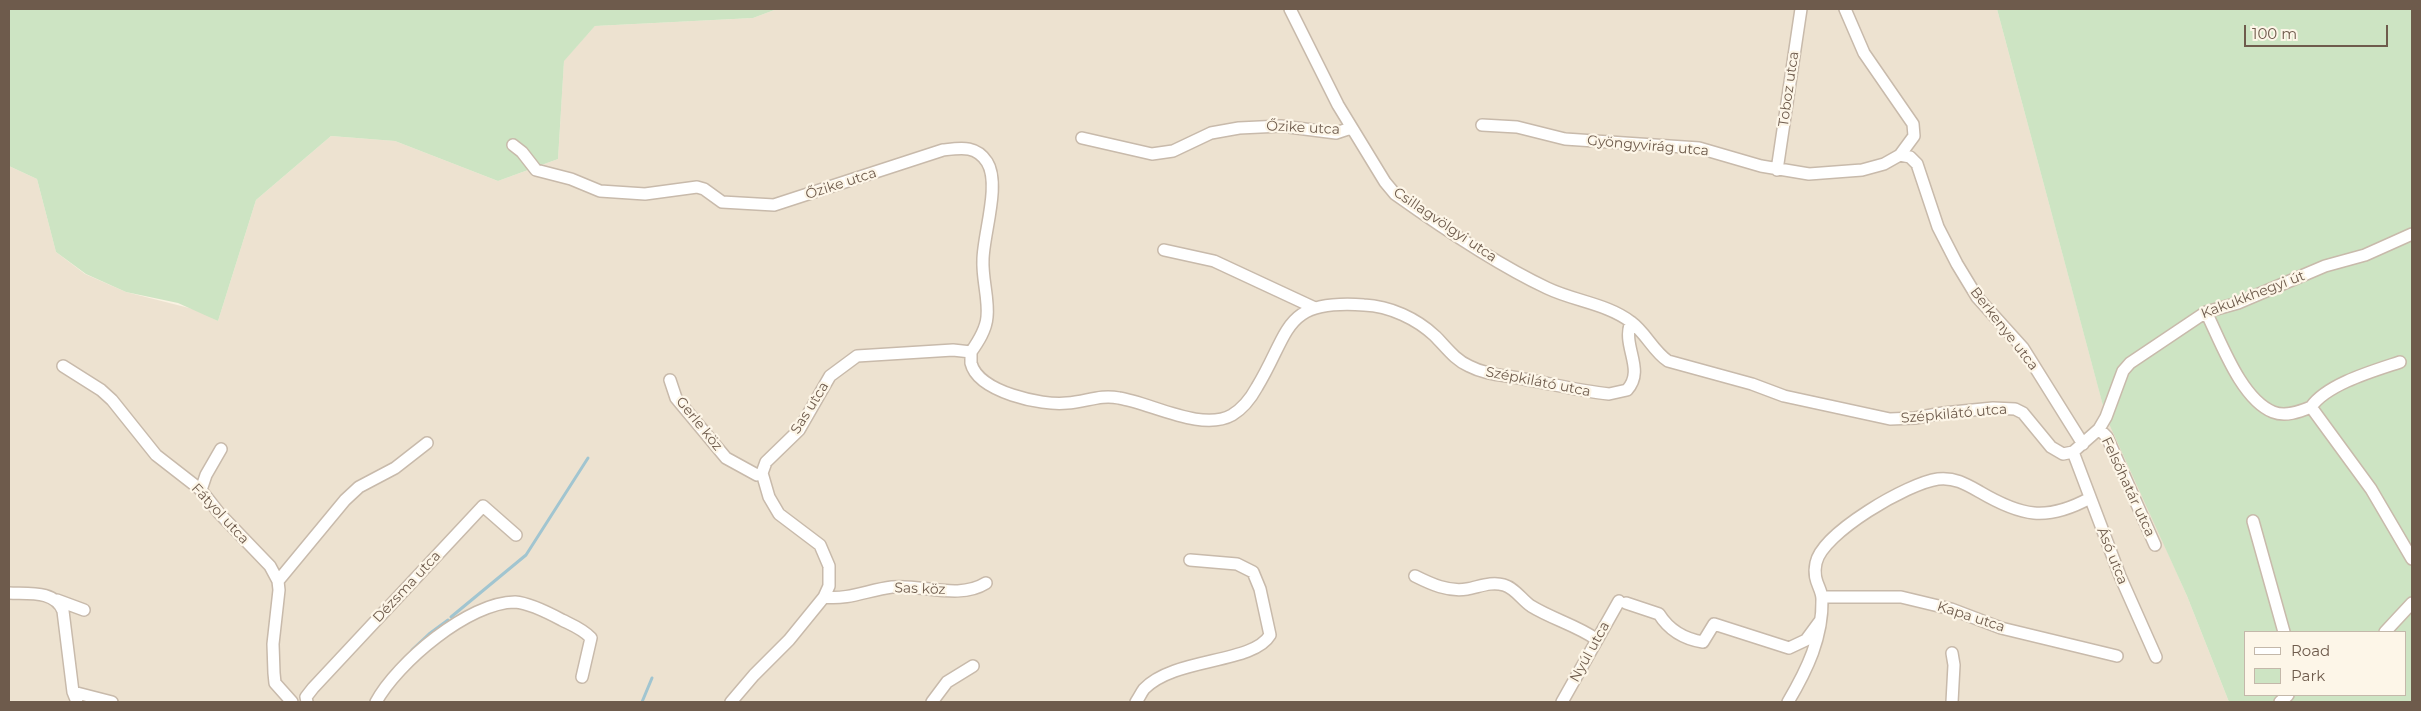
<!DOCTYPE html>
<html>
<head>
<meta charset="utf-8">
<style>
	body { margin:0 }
	#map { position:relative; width:2421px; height:711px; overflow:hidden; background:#f9f2e2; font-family:Montserrat,sans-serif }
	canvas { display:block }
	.frame { position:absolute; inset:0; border:10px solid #6e5b4c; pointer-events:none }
	.legend { position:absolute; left:2244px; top:631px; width:162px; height:65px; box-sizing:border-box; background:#fdf6e8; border:1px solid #c4b8aa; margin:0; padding:6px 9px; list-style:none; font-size:15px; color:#6e5b4c }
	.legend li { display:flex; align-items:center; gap:10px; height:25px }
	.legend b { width:25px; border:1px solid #c4b8aa }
	.scale { position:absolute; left:2244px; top:25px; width:144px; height:22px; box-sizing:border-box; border:2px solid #6e5b4c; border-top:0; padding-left:6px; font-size:15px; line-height:18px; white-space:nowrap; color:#6e5b4c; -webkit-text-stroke:4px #fdf6e8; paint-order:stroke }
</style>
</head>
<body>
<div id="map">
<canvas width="2421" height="711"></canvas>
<div class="frame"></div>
<ul class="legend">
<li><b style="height:6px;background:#fff"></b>Road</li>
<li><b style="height:14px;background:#cde4c3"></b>Park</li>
</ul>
<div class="scale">100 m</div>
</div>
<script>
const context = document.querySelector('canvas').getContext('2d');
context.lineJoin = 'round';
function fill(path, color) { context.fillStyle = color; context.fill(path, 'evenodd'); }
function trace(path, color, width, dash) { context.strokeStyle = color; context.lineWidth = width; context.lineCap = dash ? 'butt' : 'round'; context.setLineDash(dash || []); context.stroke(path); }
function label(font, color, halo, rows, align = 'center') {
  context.font = font + ' Montserrat,sans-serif'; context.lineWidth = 4.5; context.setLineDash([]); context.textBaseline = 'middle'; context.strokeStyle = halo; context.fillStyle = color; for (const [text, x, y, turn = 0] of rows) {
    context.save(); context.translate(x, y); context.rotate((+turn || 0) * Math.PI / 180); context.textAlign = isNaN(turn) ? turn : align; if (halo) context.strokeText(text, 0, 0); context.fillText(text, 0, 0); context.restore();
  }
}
const residential = new Path2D(`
	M777 9H1997L2104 409 2187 596 2229 702H9V166L37 179 56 252 85 274 126 292 197 310 218 321 256 200 331 136 395 141 498 181 558 159 564 60 595 26 753 18Z`);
const green = new Path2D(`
	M9 9H777L753 18 595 26 564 61 558 159 498 181 395 141 331 136 256 200 218 321 178 303 126 292 86 274 56 252 37 179 9 166Z
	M1997 9H2412V702H2229L2187 596 2106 417ZM2245 632H2405V695H2245Z`);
const stream = new Path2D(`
	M451 617 526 555 588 458
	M412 650 429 634 448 620
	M642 702 652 678`);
const minor = new Path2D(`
	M1290 9 1338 105 1385 182 1395 194C1440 226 1498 265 1547 288 1574 301 1608 304 1631 322
	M1845 9 1864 53 1913 124 1914 136 1900 155 1910 157 1917 164 1938 227 1957 264 1977 297 2023 348 2083 444
	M1482 125 1517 127 1565 139 1699 148 1761 166 1809 174 1862 170 1884 164 1900 155
	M1082 138 1152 154 1173 151 1211 133 1239 128 1281 126 1336 133 1351 128
	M513 145 522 152 536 170 571 179 600 191 645 194 697 187 704 189 722 202 774 205 943 150C961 148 976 145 987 162 1001 184 983 235 983 260 982 279 989 299 987 317 986 330 978 342 971 352
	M1777 170 1801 9
	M1164 250 1214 261 1315 308
	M2206 312C2221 342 2241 399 2273 412 2285 417 2299 412 2311 407L2371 489 2412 559
	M971 352C971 355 971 360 971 363 978 392 1042 406 1067 403 1086 402 1100 394 1119 398 1151 403 1202 432 1232 415 1242 409 1251 398 1257 387 1291 331 1282 299 1364 305 1390 306 1417 319 1435 336 1446 347 1455 360 1469 366 1486 375 1505 375 1524 379 1552 384 1580 391 1609 394L1627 390C1646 369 1621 346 1631 322 1646 333 1653 351 1668 361L1752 384 1784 396 1890 419 1915 418 1943 413 1993 408 2015 409 2023 413 2051 447 2063 454 2073 452 2099 429 2106 417 2123 371 2130 363 2206 312 2238 303 2325 266 2365 255 2412 234
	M63 366 101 390 112 400 156 455 201 490 219 513 270 566 278 581 279 590 273 644 274 673 275 683 292 702
	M670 380 676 398 726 458 757 475 762 473
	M2311 407C2327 384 2373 371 2400 362
	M2099 429 2107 437 2155 545
	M2073 452 2120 576 2156 657
	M201 490 206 475 221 449
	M2253 521 2284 632
	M1415 576C1431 584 1448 592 1467 589 1479 587 1491 581 1504 585 1515 588 1522 600 1531 606 1552 619 1576 625 1596 639
	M278 581 345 500 359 487 395 468 427 443
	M9 593C28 594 55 590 63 611L73 692 77 702
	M824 597C849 600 868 590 892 587 922 584 959 600 986 583
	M1823 597H1901L1951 609 2001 628 2117 656
	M57 600 84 610
	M1626 603 1659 614C1669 630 1684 639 1703 642L1714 624 1789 648 1806 640 1820 621
	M2385 632 2412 603
	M1952 653 1954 665 1952 702
	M73 692 112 702
	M307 702 306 697 313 688 483 506 516 535
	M376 702C397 663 469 602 515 602 529 603 549 613 562 620 572 625 583 629 591 638L582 677
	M731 702 754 675 789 640 824 597 829 586V566L820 545 779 514 769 497 762 473 766 462 799 430 830 376 857 356 953 350 971 352
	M932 702 947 682 973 666
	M1136 702C1139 698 1141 693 1144 689 1175 657 1253 664 1270 635L1260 589 1253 572 1237 564 1190 560
	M1562 702 1619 601
	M1788 702C1807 670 1823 637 1822 599 1822 588 1812 581 1816 563 1822 533 1908 483 1938 479 1954 477 1966 484 1980 492 2021 516 2046 522 2090 498
	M2280 702 2288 695`);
const streetNames = [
	["Toboz utca",1789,89,-82],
	["Őzike utca",1303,128,3],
	["Gyöngyvirág utca",1648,146,5],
	["Őzike utca",841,184,-18],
	["Csillagvölgyi utca",1445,225,34],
	["Kakukkhegyi út",2253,295,-21],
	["Berkenye utca",2004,329,52],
	["Szépkilátó utca",1538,382,11],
	["Sas utca",810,408,-58],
	["Szépkilátó utca",1954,414,-5],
	["Gerle köz",699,424,51],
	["Felsőhatár utca",2128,487,65],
	["Fátyol utca",220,514,47],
	["Ásó utca",2112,556,68],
	["Dézsma utca",407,587,-47],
	["Sas köz",920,589,2],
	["Kapa utca",1971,617,18],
	["Nyúl utca",1590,652,-61]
];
fill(residential, '#ede2d0');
fill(green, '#cde4c3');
trace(stream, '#a1c5d0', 3);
trace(minor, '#c8baab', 14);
trace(minor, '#fff', 11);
label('14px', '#6e5b4c', '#fdf6e8', streetNames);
</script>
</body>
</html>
